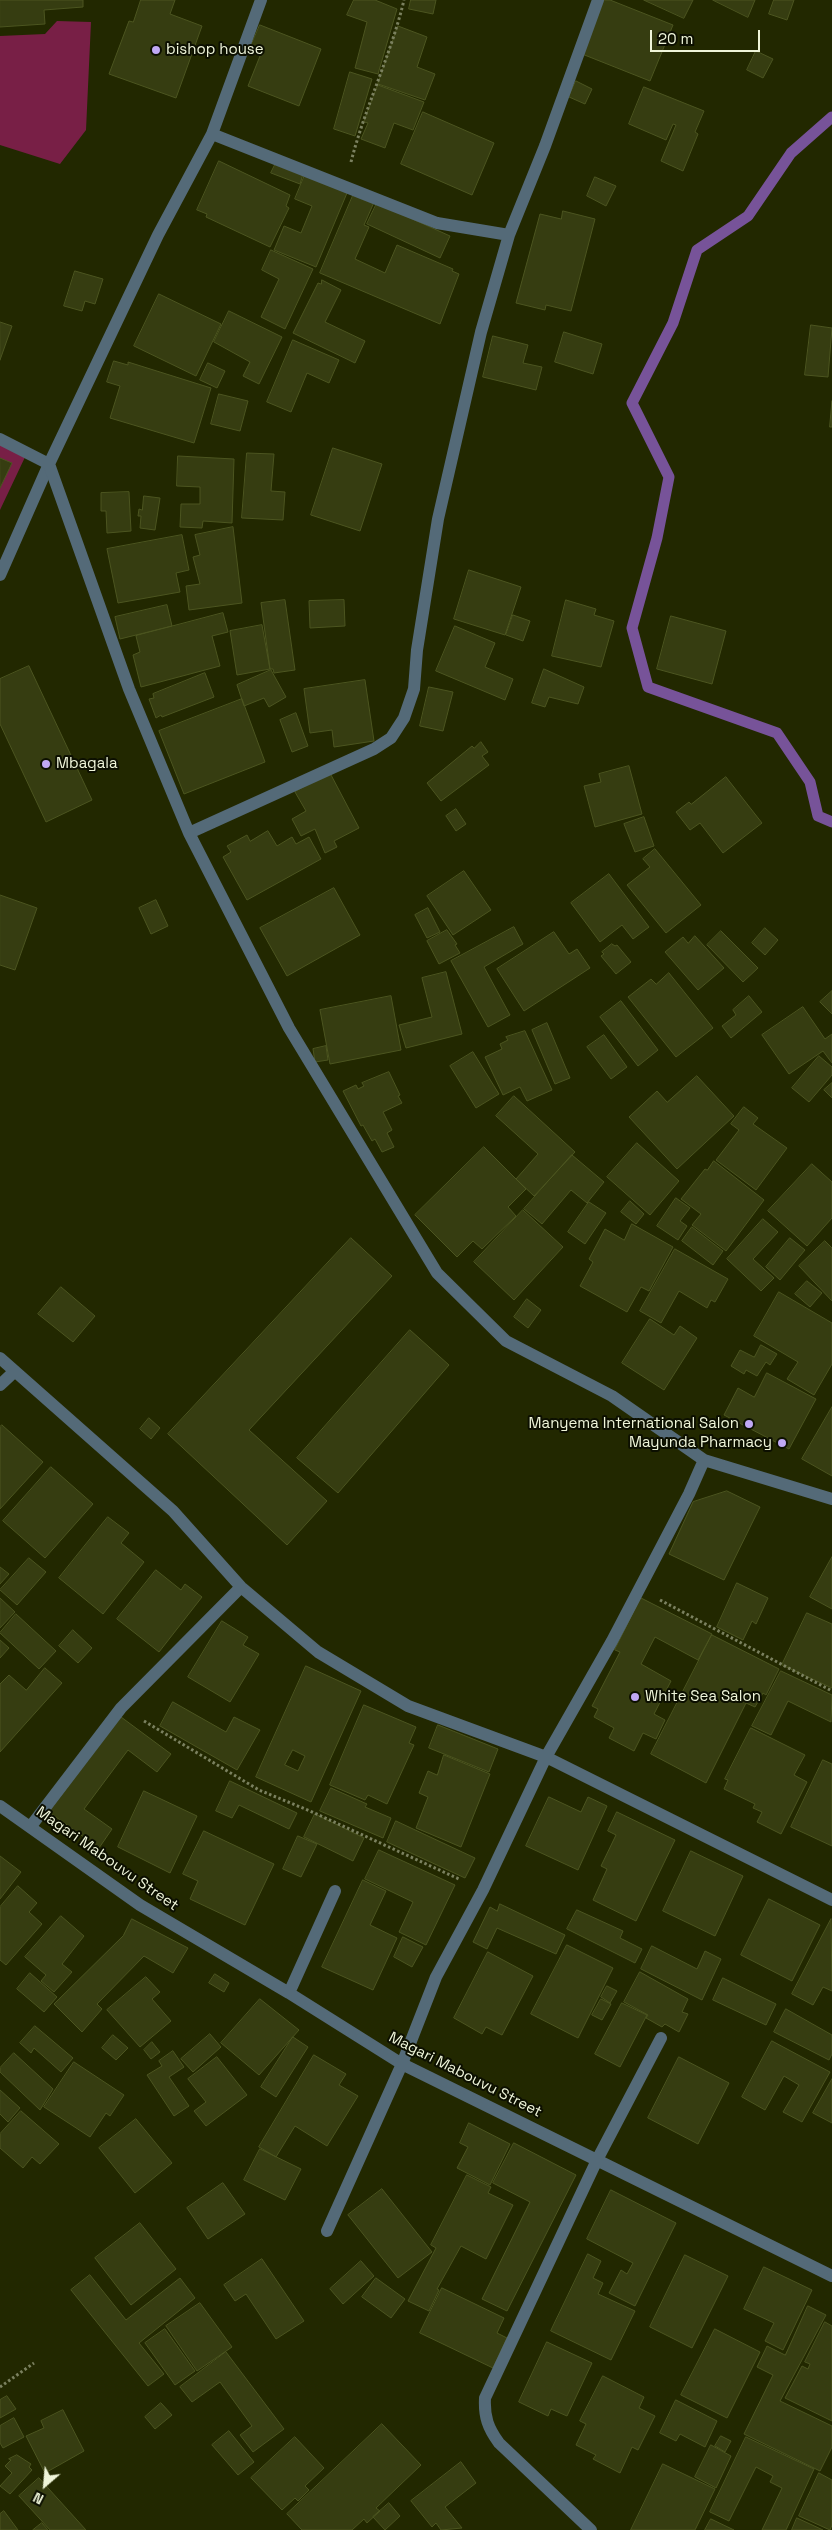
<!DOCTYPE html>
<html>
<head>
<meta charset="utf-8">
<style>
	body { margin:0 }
	#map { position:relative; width:832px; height:2530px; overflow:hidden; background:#222800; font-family:"Space Grotesk",sans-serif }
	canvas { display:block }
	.north { position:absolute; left:20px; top:2460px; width:50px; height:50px; -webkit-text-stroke:4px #0c0f00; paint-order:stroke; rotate:207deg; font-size:14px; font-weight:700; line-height:20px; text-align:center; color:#eff5d9 }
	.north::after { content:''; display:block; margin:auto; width:18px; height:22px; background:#eff5d9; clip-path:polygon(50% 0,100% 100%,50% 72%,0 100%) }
	.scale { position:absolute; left:650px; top:30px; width:110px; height:22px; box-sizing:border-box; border:2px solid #eff5d9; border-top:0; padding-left:6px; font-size:15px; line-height:18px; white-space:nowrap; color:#eff5d9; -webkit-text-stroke:4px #0c0f00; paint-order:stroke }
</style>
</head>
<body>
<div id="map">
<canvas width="832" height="2530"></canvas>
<div class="north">N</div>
<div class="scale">20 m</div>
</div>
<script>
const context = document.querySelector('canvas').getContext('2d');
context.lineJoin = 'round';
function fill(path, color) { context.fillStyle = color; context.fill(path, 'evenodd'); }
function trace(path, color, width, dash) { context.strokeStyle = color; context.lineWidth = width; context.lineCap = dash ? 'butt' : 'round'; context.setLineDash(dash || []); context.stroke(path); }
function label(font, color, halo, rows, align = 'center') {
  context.font = font + ' "Space Grotesk",sans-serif'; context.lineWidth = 4; context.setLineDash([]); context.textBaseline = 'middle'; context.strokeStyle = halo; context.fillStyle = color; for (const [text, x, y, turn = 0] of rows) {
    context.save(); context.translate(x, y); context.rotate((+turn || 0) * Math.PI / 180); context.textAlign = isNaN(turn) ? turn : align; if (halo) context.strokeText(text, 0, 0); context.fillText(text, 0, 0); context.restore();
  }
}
const green = new Path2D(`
	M57 21 91 22 86 130 60 164 0 145V36L45 34Z
	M0 441 26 455 0 510Z`);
const stream = new Path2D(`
	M832 117 791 153 748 216 697 250 673 323 632 403 669 477 657 538 632 628 648 687 777 733 810 782 818 816 832 822`);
const building = new Path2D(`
	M0 0H83V7L44 10 45 24 0 27Z
	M141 0H175L170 14 202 26 176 98 109 74 129 21 133 22Z
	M354 0H375L397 9 378 74 355 68 367 22 347 15Z
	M411 0H436L433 14 409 9Z
	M604 0H610L673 25 650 81 582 54Z
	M644 0H693L684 18Z
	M713 0H755L748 17Z
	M774 0H794L787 20 769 14Z
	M260 25 321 49 299 106 248 86 262 51 251 46Z
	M398 26 427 37 417 67 435 74 425 100 378 84Z
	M756 51 773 59 763 78 747 70Z
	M350 72 372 79 355 136 334 129Z
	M576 81 592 89 585 104 569 97Z
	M378 85 424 102 413 130 394 123 385 148 361 139 368 123 364 122Z
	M644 87 704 111 695 132 698 134 683 171 661 161 676 125 673 124 666 140 629 124Z
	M423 112 494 143 472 195 401 164Z
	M219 161 290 195 286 206 289 208 270 247 206 217 207 214 197 210Z
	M276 163 303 174 300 184 271 173Z
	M305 175 347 193 316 267 274 250 284 226 301 233 312 206 295 199Z
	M595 177 616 186 606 206 587 196Z
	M355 191 375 200 364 225 369 227 355 259 385 273 397 245 453 269 452 271 459 274 440 324 320 273Z
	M377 203 450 236 440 258 367 224Z
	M563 211 595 219 571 311 546 305 545 310 516 303 540 214 561 219Z
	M271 250 313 269 285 329 261 317 279 279 262 270Z
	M75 271 103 279 95 304 85 301 82 311 64 306Z
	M322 280 341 290 325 322 365 341 355 363 293 333 318 283 321 284Z
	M159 294 221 324 196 376 134 346Z
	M229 311 282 337 259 384 243 376 250 362 214 342Z
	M0 322 12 326 0 360Z
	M811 325 832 328 828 377 805 375Z
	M564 332 602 344 593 374 555 362Z
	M493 336 528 345 523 363 542 367 536 390 483 377Z
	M293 340 339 360 329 383 307 373 291 412 267 402Z
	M114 361 128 365V362L211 388 194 443 110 418 120 386 107 382Z
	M208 363 225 371 217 388 200 380Z
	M219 394 248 401 240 431 211 424Z
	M832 401V427H830Z
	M333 448 382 464 360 531 311 515Z
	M247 453 274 454 271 491 285 492 283 520 242 518Z
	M178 456 234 459 232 523 203 521 202 528 180 527 181 504H200V487L177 486Z
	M0 458 12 463 0 488Z
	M129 492 131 531 107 533 106 511H101V493Z
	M144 496 160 498 155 530 140 528 141 516H138L139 509 142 510Z
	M233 527 242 603 189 610 186 586 200 584 193 557 200 555 195 535Z
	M182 535 189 570 176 573 180 592 118 603 107 549Z
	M469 570 521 587 505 635 454 619Z
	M285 600 295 670 274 673 273 669H270L261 603Z
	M344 600 345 626 310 628 309 601Z
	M566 600 596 609 594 615 614 621 601 667 552 656Z
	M167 605 172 626 120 639 115 617Z
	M223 613 228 632 212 636 220 666 141 687 133 655 140 652 136 636Z
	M513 615 530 621 523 641 506 635Z
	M671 616 726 631 712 684 657 669Z
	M262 625 270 669 237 675 230 631Z
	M455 626 495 643 485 667 513 679 505 700 436 671Z
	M29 666 92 800 46 822 0 724V679Z
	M544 669 584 687 578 704 549 697 545 707 532 703Z
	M271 670 286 697 269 707 264 698 244 706 237 685Z
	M205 673 214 697 162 717 161 715 156 718 149 699 154 698 153 694Z
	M365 680 374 741 334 747 332 730 310 733 304 689Z
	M429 687 453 692 443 731 420 726Z
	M242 699 265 762 184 794 159 731Z
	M296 713 308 746 292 752 280 720Z
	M481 742 488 752 482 756 489 765 441 801 427 783 472 746 474 748Z
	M629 766 642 814 595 827 584 786 601 782 599 774Z
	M330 773 359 828 334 841 337 847 325 853 315 829 301 836 292 819 306 811 295 792Z
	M726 777 762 823 723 853 700 823 690 830 676 812 689 802 691 804Z
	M456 809 466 824 456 831 446 816Z
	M644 817 654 846 635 852 624 824Z
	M268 831 277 846 292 837 296 844 309 837 321 859 247 900 223 857 231 852 227 846 247 835 250 841Z
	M655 849 701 905 666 933 627 885 650 867 643 859Z
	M464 871 491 910 453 935 427 896Z
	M609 874 649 927 633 939 622 925 600 942 571 903Z
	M334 888 360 935 287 976 260 928Z
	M0 895 37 908 15 970 0 965Z
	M156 900 168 926 151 934 139 908Z
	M428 908 440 932 427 938 415 915Z
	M514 927 523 944 484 967 510 1015 488 1027 451 961Z
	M765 928 778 940 765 955 752 943Z
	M447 930 457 944 455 945 460 953 439 964 427 941Z
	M721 931 758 968 743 982 707 945Z
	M554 932 569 954 577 949 590 968 524 1011 497 969Z
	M695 936 724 968 698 990 665 952 683 937 688 943Z
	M612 944 615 946 617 945 631 962 616 974 601 956 604 954 602 952Z
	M446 972 462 1034 406 1048 399 1025 432 1017 422 978Z
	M669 973 713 1028 676 1057 628 997 651 979 656 984Z
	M832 991V1014L820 1002Z
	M391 996 401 1050 330 1064 320 1010Z
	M749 996 762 1012 731 1038 722 1026 736 1015 733 1010Z
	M621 1001 658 1050 638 1066 600 1017Z
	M803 1007 825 1039 832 1034V1063L823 1051 789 1074 762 1035Z
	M547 1023 570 1078 555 1084 532 1030Z
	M525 1031 552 1090 527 1101 520 1087 503 1095 485 1057 502 1049 500 1044 508 1040 506 1037Z
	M604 1035 627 1067 611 1079 587 1047Z
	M326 1046 328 1060 315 1062 313 1049Z
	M473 1052 499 1094 476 1108 450 1066Z
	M819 1056 832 1067V1075L809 1102 792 1088Z
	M389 1072 400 1095 398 1096 402 1103 383 1112 392 1130 387 1133 394 1147 382 1152 375 1139 372 1141 363 1125 361 1126 343 1091 356 1085 358 1089 364 1086 362 1083Z
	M697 1076 734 1116 677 1169 629 1117 657 1091 667 1102Z
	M832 1083V1098L824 1090Z
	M514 1096 575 1152 534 1196 516 1179 538 1154 496 1116Z
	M744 1107 758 1118 753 1124 787 1148 756 1190 716 1160 739 1130 731 1124Z
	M637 1143 679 1181 650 1215 607 1177Z
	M484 1147 526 1189 508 1207 516 1216 482 1249 473 1241 457 1257 415 1215Z
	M572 1155 604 1182 587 1203 571 1190 542 1224 524 1209Z
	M714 1161 764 1200 726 1251 692 1225 701 1214 681 1199 705 1169 707 1170Z
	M812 1164 832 1182V1218L807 1246 768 1211Z
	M676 1198 690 1208 680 1221 687 1226 678 1240 657 1226Z
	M630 1201 644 1214 636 1224 621 1212Z
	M589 1202 606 1213 585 1244 568 1232Z
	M523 1210 563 1247 514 1300 474 1262Z
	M763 1219 778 1232 753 1259 774 1278 761 1291 727 1259Z
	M632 1224 673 1247 649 1291 641 1287 627 1312 580 1286 593 1262 589 1259 605 1229 624 1240Z
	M692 1227 723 1251 713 1265 682 1241Z
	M351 1238 392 1276 249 1430 327 1501 287 1545 168 1434Z
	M790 1238 805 1250 780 1280 766 1267Z
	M825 1241 832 1248V1301L799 1266Z
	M675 1249 728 1279 715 1302 711 1300 707 1308 679 1291 661 1323 640 1311Z
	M807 1281 822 1293 810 1307 795 1294Z
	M61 1287 95 1316 73 1342 38 1314Z
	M779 1292 832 1323V1364L814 1395 787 1379 798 1362 754 1336Z
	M527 1299 541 1310 528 1328 514 1317Z
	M650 1319 674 1335 680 1326 697 1338 664 1390 622 1363Z
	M410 1330 449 1365 338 1493 297 1458Z
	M761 1345 777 1354 770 1365 766 1362 757 1376 746 1370 744 1374 731 1366 740 1350 754 1357Z
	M767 1373 816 1399 789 1449 724 1415 738 1388 754 1397Z
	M832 1407V1476L802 1459Z
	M149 1418 160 1428 151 1439 140 1429Z
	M2 1425 43 1462 0 1509V1427Z
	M51 1467 93 1504 45 1558 3 1521Z
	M727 1491 760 1507 724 1580 669 1554 693 1502Z
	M108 1517 129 1533 121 1543 144 1562 103 1614 59 1578Z
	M832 1557V1609L810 1597Z
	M29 1558 46 1572 17 1605 0 1590Z
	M0 1567 9 1574 0 1584Z
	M156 1570 181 1590 185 1584 202 1597 159 1652 117 1619Z
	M737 1583 768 1598 756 1624 752 1621 743 1640 717 1627Z
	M0 1598 15 1612 0 1628Z
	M641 1598 712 1634 698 1660 655 1637 641 1664 671 1681 654 1714 665 1720 656 1739 643 1733 634 1751 609 1738 614 1728 594 1717 598 1709 592 1706 620 1652 615 1650Z
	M807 1613 832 1624V1688L782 1665Z
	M16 1614 56 1651 39 1669 0 1633Z
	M222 1621 248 1637 243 1645 259 1654 230 1702 188 1677Z
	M73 1630 92 1648 78 1663 59 1646Z
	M712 1635 779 1669 766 1695 763 1693 755 1707 746 1703 706 1783 651 1754Z
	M0 1640 9 1648 0 1658Z
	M306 1666 361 1691 311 1802 256 1777ZM293 1750 305 1756 298 1771 285 1765Z
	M45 1668 62 1683 0 1752V1684L9 1675 26 1690Z
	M781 1671 832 1695 831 1722 788 1701 771 1735 752 1726Z
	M173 1702 226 1732 234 1717 260 1730 237 1770 160 1726Z
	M364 1705 416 1727 409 1743 414 1745 387 1804 368 1795 365 1800 330 1785Z
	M121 1717 171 1754 157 1772 128 1750 84 1809 112 1829 99 1848 49 1812Z
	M438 1725 498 1749 489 1772 429 1748Z
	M751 1728 805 1755 794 1775 807 1782 781 1834 757 1822 762 1812 753 1808 755 1804 724 1789 728 1780 725 1779Z
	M444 1755 490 1774 461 1847 416 1828 428 1797 419 1793 428 1771 437 1775Z
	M823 1760 832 1764V1846L791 1827Z
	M230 1781 297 1813 289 1829 239 1805 232 1818 216 1811Z
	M331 1788 367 1804 365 1807 391 1818 383 1838 320 1811Z
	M144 1791 197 1816 170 1873 118 1847Z
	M549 1797 581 1812 588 1797 607 1806 578 1870 526 1846Z
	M617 1812 675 1840 636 1921 593 1900 607 1869 601 1866 616 1835 608 1831Z
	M315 1814 364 1838 353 1861 304 1837Z
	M396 1821 475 1858 465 1878 387 1842Z
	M204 1831 274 1864 245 1925 190 1899 198 1881 183 1874Z
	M298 1836 317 1844 301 1877 283 1869Z
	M379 1850 455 1885 426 1945 399 1932 413 1902 365 1879Z
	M691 1851 743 1876 715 1936 663 1911Z
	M0 1856 21 1872 0 1899Z
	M363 1880 386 1891 370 1925 397 1938 373 1990 322 1967Z
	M18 1886 37 1903 29 1912 42 1924 6 1965 0 1960V1907Z
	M769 1899 820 1925 792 1981 741 1955Z
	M500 1904 565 1935 556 1954 497 1928 487 1949 473 1942 490 1907 497 1911Z
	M577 1910 623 1931 620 1938 642 1949 635 1963 567 1929Z
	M61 1916 84 1936 62 1964 72 1972 54 1992 41 1981 46 1975 25 1957Z
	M132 1919 188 1948 173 1973 144 1956 97 2004 102 2009 82 2032 54 2004 123 1936Z
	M831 1919 832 1991 823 1987 813 2005 792 1994Z
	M403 1937 423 1947 412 1967 394 1957Z
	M567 1945 613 1968 578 2038 531 2014Z
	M652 1946 697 1969 705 1951 721 1959 702 2000 641 1969Z
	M488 1952 533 1976 502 2035 486 2027 482 2034 454 2018Z
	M640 1972 688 1999 682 2012 688 2014 679 2032 665 2024 662 2027 646 2018 648 2015 624 2002Z
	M30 1973 57 1997 44 2012 17 1989Z
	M215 1974 229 1983 224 1992 209 1983Z
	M146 1977 160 1992 152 1999 171 2021 140 2047 107 2010Z
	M723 1978 776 2004 766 2025 713 2000Z
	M607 1986 617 1991 610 2003 601 1997Z
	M260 1999 299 2030 259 2075 221 2043Z
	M601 1999 611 2004 602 2020 592 2015Z
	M622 2003 647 2015 620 2067 595 2054Z
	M786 2009 832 2035V2054L829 2060 774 2032Z
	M35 2026 73 2058 61 2072 34 2048 31 2053 20 2043Z
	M210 2034 221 2047 193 2072 181 2059Z
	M113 2035 128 2048 116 2060 102 2048Z
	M293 2037 308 2047 276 2097 261 2087Z
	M772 2041 830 2072 802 2122 783 2112 799 2085 784 2076 765 2110 742 2097Z
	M152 2042 160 2052 151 2059 144 2050Z
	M173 2051 184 2067 169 2077 189 2106 174 2116 147 2075 162 2066 159 2061Z
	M14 2053 53 2089 40 2110 0 2072V2068Z
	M314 2055 346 2074 339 2085 358 2096 327 2146 295 2126 276 2157 259 2147Z
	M217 2057 247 2095 206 2126 194 2111 206 2102 188 2079Z
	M679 2057 729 2083 698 2144 648 2118Z
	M74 2062 124 2095 110 2116 106 2113 90 2137 44 2107Z
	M832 2079V2123L813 2113Z
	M0 2090 20 2108 8 2122 0 2114Z
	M21 2111 59 2144 40 2164 32 2157 23 2168 0 2148V2134Z
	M136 2119 172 2163 135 2193 99 2148Z
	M469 2123 510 2144 490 2185 457 2168 468 2147 460 2143Z
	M514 2143 576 2175 507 2311 482 2299 530 2202 493 2183Z
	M260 2149 301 2169 285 2200 244 2180Z
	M467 2175 491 2187 488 2193 513 2205 486 2259 461 2246 437 2289 439 2290 429 2311 408 2301 436 2248 431 2245Z
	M223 2183 245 2214 208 2239 187 2208Z
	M382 2189 432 2252 398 2278 348 2215Z
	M611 2190 676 2223 635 2306 609 2293 621 2270 627 2274 633 2263 587 2239Z
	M140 2223 176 2269 131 2305 95 2258Z
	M588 2254 601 2261 593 2278 603 2283 598 2294 635 2311 611 2360 551 2331Z
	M685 2255 728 2276 692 2348 650 2327Z
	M262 2259 304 2321 276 2339 246 2294 235 2301 224 2285Z
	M361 2261 374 2276 343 2304 330 2289Z
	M764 2267 812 2290 783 2350 765 2341 774 2323 744 2309Z
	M90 2275 126 2320 180 2278 195 2298 139 2343 164 2374 148 2386 71 2290Z
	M376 2278 405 2299 391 2318 362 2297Z
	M442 2288 504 2318 497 2333 507 2338 493 2368 420 2333Z
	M200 2303 232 2347 197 2371 166 2326Z
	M808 2306 826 2315 780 2401 832 2426V2447L820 2471 744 2434 773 2375 757 2367 767 2346 785 2355Z
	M825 2322 832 2326V2421L785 2398 802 2366 808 2369 810 2364 805 2362Z
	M165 2329 195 2371 175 2385 145 2343Z
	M715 2329 760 2352 727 2418 681 2395Z
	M547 2342 592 2363 567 2416 551 2409 548 2416 519 2402Z
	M226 2352 284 2429 253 2452 240 2435 252 2426 220 2382 192 2402 180 2387Z
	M603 2376 644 2397 639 2408 655 2416 638 2450 632 2447 620 2473 593 2459 596 2455 576 2445 586 2424 580 2421Z
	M7 2396 16 2409 0 2418V2400Z
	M676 2400 717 2421 705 2447 680 2434 676 2441 660 2433Z
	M161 2403 172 2415 155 2429 145 2417Z
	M63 2410 84 2451 45 2473 26 2436 44 2428 41 2421Z
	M14 2418 24 2437 3 2448 0 2443V2426Z
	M382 2424 421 2465 376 2508 380 2511 367 2523 364 2519 352 2530H302L287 2514Z
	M229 2431 254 2462 238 2475 212 2445Z
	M721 2436 731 2441 725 2452 715 2446Z
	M295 2437 324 2468 305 2486 309 2490 298 2501 295 2498 282 2510 251 2478Z
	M746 2437 814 2469 786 2530H762L782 2488 770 2482 773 2476 756 2467 729 2521 710 2512Z
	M711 2445 731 2456 716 2488 695 2477Z
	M17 2455 31 2464 29 2467 32 2470 10 2494 0 2486 12 2473 5 2466 11 2460 9 2459Z
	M461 2462 476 2483 445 2507 462 2528 441 2530 436 2523 432 2527 411 2501Z
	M663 2464 715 2489 695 2530H631Z
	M819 2473 832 2480V2525L830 2530 799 2516Z
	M39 2478 86 2530H50L19 2496Z
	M389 2503 400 2516 385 2530 373 2517Z
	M4 2511 18 2530H0V2514Z
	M797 2518 823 2530H792Z
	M711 2519 734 2530H705Z
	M42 2523 48 2530H33Z`);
const path = new Path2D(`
	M351 162C365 107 391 55 404 0
	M660 1600 832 1691
	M144 1721 259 1790 310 1811 459 1879
	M0 2387 34 2363`);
const lane = new Path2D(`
	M0 575 49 464`);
const street = new Path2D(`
	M212 134 437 223 509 235
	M0 439 49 464 129 689 189 833 289 1028 437 1273 506 1341 612 1396 704 1460 689 1494 612 1641 546 1757 483 1890 436 1977 402 2064 327 2231
	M49 464 158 235 212 134 261 0
	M189 833 374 749 391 738 404 718 414 689 417 650 438 519 481 332 509 235 545 146 598 0
	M0 1358 173 1511 241 1587 318 1652 408 1706 546 1757 832 1900
	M0 1385 15 1371
	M704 1460 832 1499
	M0 1806 140 1905 289 1993 402 2064 832 2276
	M31 1826 121 1708 241 1587
	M289 1993 335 1891
	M591 2530 499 2443C488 2428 484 2417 485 2398L597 2160 661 2038`);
const markers = [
	[156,50,5,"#c0a8f4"],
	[46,764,5,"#c0a8f4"],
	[749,1424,5,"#c0a8f4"],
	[782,1443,5,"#c0a8f4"],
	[635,1697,5,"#c0a8f4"]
];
const poiNames = [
	["bishop house",166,50],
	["Mbagala",56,764],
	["Manyema International Salon",739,1424,"right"],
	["Mayunda Pharmacy",772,1443,"right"],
	["White Sea Salon",645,1697]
];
const streetNames = [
	["Magari Mabouvu Street",107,1859,35],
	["Magari Mabouvu Street",465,2075,27]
];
fill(green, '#781f46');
trace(stream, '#775399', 11);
fill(building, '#363d11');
trace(building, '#4c5520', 1);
trace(path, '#7b815f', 3, [2.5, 2.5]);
trace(lane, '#546a78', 12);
trace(street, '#546a78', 12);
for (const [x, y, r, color] of markers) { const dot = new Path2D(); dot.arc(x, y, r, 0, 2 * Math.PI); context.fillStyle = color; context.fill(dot); trace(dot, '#0c0f00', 2); }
label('15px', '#eff5d9', '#0c0f00', poiNames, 'left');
label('15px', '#eff5d9', '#0c0f00', streetNames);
</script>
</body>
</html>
